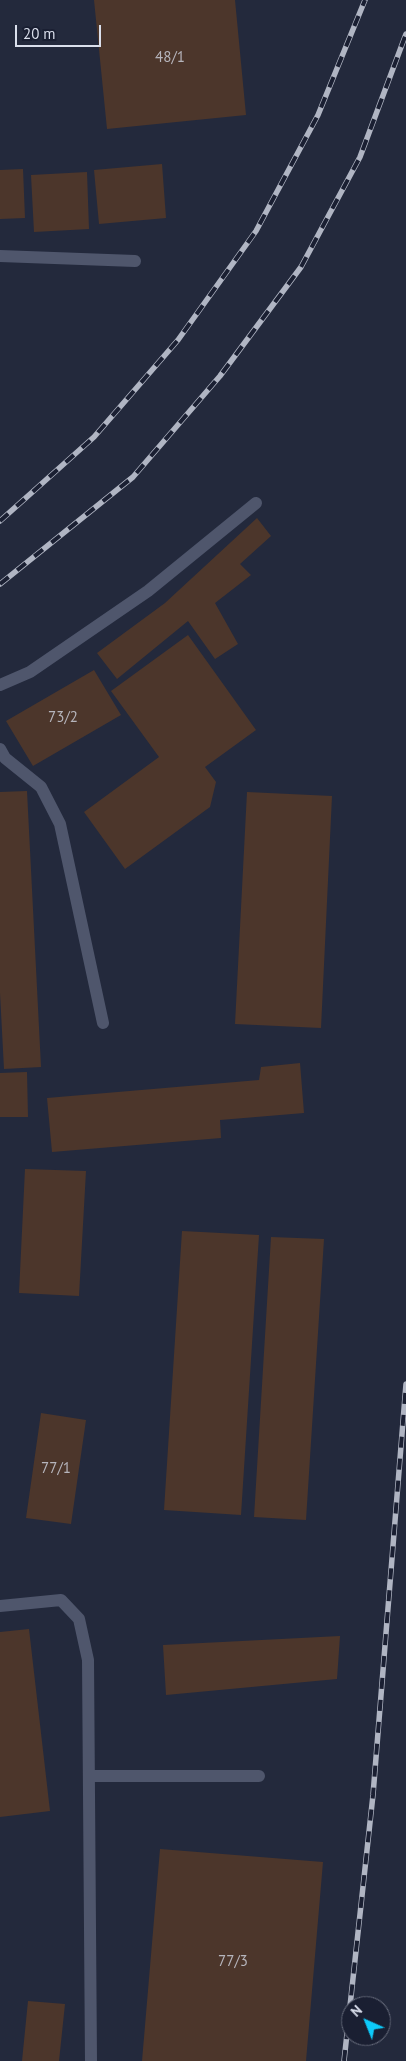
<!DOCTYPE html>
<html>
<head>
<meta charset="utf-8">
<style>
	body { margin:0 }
	#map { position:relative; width:406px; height:2061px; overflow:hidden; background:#23293c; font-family:"PT Sans",sans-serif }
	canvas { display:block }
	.north { position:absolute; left:341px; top:1996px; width:50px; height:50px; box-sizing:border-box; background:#1a1f32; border:1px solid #676c7c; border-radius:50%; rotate:316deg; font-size:14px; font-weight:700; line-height:20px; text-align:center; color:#dadfec }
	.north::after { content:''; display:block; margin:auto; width:18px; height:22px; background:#0dcafa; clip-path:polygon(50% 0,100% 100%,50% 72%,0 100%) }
	.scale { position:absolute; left:15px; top:25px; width:86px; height:22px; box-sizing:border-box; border:2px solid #dadfec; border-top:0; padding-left:6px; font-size:15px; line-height:18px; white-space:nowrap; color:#dadfec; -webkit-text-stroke:4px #1a1f32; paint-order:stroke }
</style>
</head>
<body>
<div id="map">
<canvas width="406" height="2061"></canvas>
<div class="north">N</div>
<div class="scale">20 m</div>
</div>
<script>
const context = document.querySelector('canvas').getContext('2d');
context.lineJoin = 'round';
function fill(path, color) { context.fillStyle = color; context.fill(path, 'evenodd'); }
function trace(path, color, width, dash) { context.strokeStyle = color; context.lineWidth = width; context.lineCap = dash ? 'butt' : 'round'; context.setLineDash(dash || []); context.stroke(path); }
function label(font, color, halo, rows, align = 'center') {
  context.font = font + ' "PT Sans",sans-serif'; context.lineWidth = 4; context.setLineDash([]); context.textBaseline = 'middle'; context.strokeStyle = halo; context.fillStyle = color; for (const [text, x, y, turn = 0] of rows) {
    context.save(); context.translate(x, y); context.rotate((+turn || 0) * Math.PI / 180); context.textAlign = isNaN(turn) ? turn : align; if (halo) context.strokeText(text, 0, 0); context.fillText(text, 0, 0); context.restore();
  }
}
const building = new Path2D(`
	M94 0H235L246 115 107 129Z
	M162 164 166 218 99 224 94 170Z
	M23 169 25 218 0 219V170Z
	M87 172 89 229 34 232 31 175Z
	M257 518 271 536 240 564 251 575 215 603 238 644 215 659 188 621 117 679 97 653 165 603Z
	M188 635 256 730 205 767 216 782 210 807 125 869 84 812 159 757 111 691Z
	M94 670 121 715 33 766 6 721Z
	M27 791 41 1067 4 1069 0 993V792Z
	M247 792 332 796 321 1028 235 1024Z
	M300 1063 304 1113 220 1120 221 1138 52 1152 47 1098 259 1080 261 1067Z
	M27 1072 28 1117H0V1073Z
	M25 1169 86 1171 79 1296 19 1293Z
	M182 1231 259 1235 241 1515 164 1510Z
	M271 1237 324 1239 306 1520 254 1517Z
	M41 1413 86 1420 71 1524 26 1518Z
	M29 1629 50 1811 0 1817V1632Z
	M340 1636 337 1679 166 1695 163 1645Z
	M160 1849 323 1862 306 2061H142Z
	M28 2001 65 2004 59 2061H22Z`);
const lane = new Path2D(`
	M0 256 135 261
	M0 685 30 672 148 591 256 503
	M0 749 5 758 41 787 60 824 103 1023
	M0 1606 61 1600 79 1619 88 1660 91 2061
	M89 1776H259`);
const rail = new Path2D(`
	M0 521 94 437 178 340 256 231 318 115 365 0
	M0 584 133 477 220 376 301 267 360 157 406 34
	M344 2061 373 1795 406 1384`);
const numberNames = [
	["48/1",170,58],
	["73/2",63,718],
	["77/1",56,1469],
	["77/3",233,1962]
];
fill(building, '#4c362b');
trace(lane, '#4f566c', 12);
trace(rail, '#b0b5c3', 5.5);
trace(rail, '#1a1f32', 4, [11]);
label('15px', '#b6b5bc', null, numberNames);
</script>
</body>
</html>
